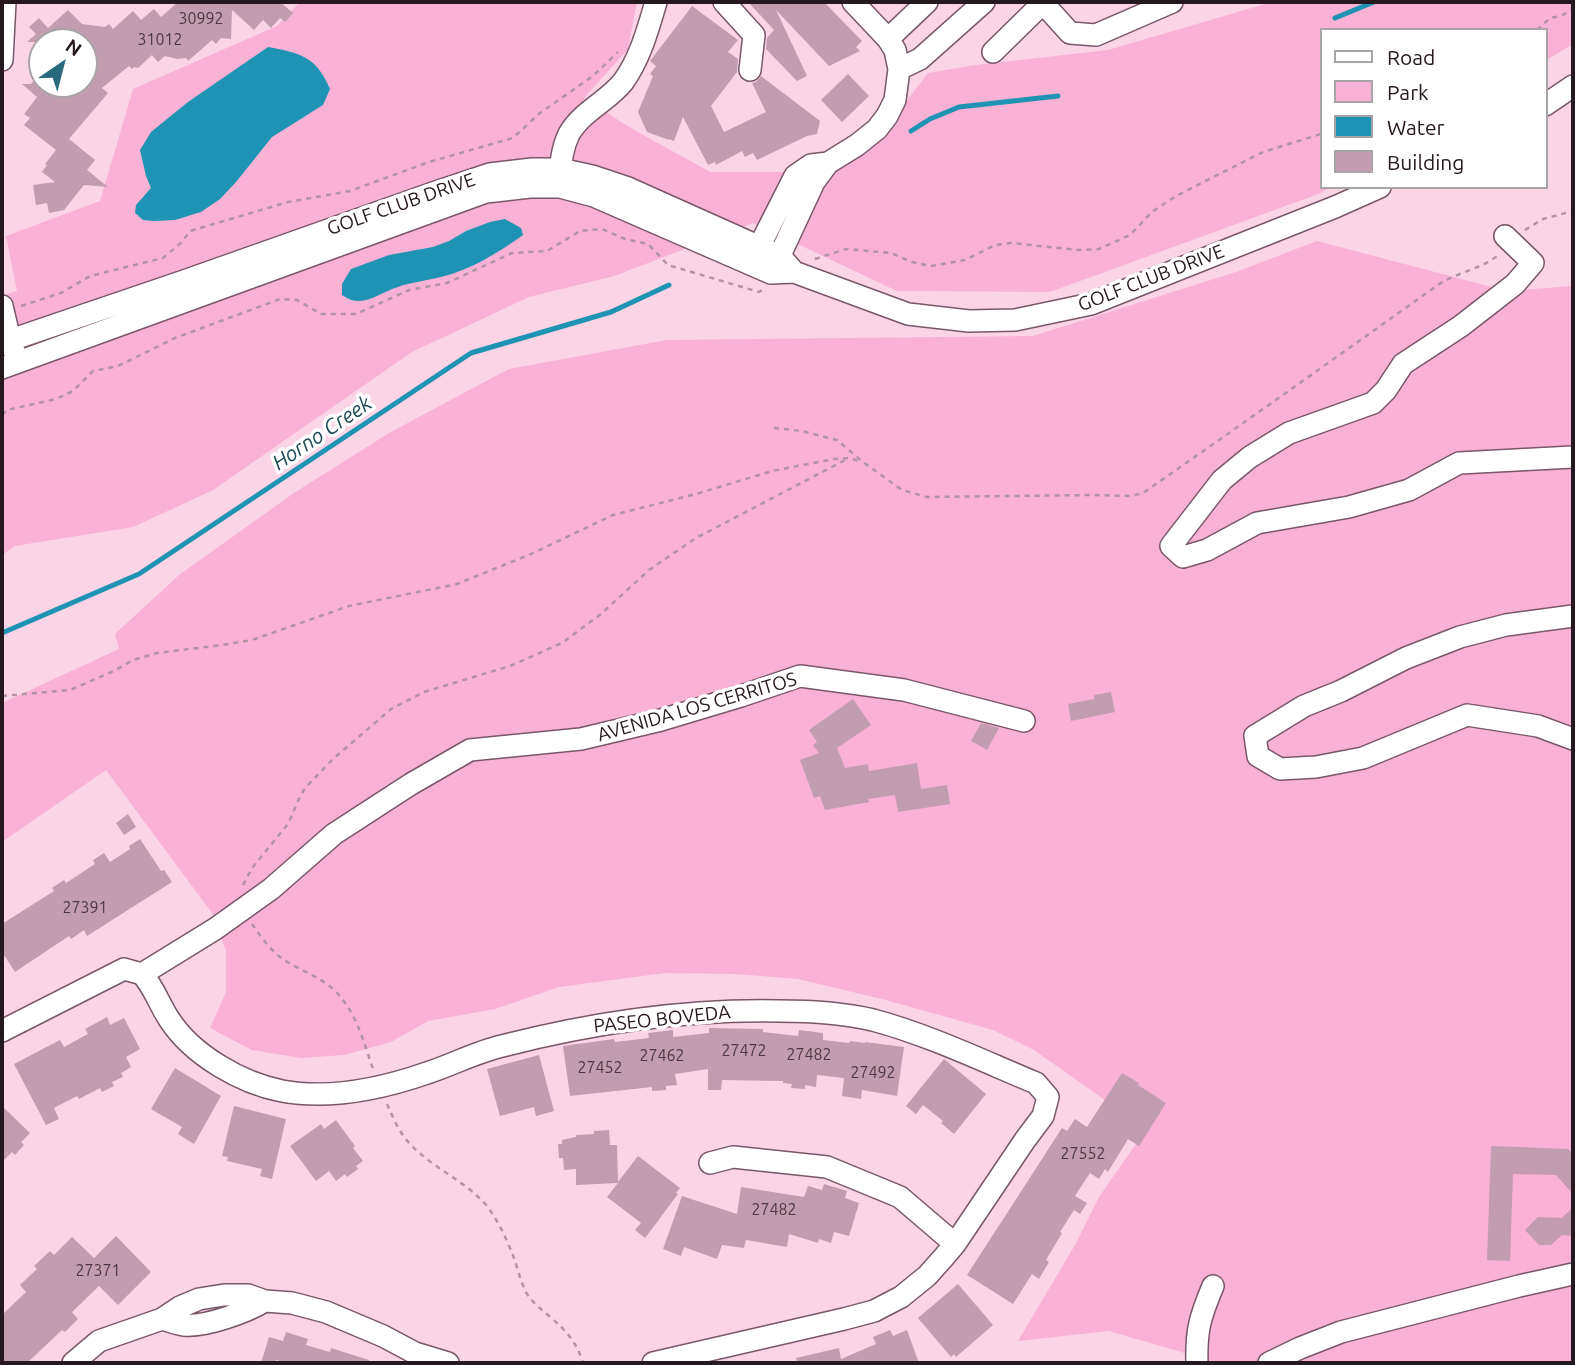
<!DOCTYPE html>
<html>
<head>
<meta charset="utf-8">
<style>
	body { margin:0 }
	#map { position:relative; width:1575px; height:1365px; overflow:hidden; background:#fbd4e6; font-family:Ubuntu,sans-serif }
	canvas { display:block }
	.frame { position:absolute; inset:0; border:4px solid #26181f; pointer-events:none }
	.legend { position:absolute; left:1320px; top:28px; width:228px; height:161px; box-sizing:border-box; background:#fff; border:2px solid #a8a3a5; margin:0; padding:9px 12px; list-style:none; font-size:21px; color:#26181f }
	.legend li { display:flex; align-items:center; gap:14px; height:35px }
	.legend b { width:35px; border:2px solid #a8a3a5 }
	.north { position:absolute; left:28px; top:28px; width:70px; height:70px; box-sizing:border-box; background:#fff; border:2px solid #a8a3a5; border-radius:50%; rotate:35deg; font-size:19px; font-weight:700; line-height:28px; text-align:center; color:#26181f }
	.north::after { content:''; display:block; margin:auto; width:24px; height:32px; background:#296a7e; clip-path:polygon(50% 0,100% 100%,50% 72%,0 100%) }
</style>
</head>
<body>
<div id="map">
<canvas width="1575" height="1365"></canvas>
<div class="frame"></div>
<ul class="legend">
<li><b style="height:9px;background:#fff"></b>Road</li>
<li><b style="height:19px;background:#f9b1d5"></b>Park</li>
<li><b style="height:19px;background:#1f93b3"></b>Water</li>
<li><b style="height:19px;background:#c29daf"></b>Building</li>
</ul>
<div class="north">N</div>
</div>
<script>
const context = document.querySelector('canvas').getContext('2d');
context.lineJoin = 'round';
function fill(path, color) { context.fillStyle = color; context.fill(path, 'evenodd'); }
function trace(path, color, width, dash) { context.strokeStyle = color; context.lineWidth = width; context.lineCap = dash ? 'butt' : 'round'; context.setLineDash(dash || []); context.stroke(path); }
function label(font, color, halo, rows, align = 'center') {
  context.font = font + ' Ubuntu,sans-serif'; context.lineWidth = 7; context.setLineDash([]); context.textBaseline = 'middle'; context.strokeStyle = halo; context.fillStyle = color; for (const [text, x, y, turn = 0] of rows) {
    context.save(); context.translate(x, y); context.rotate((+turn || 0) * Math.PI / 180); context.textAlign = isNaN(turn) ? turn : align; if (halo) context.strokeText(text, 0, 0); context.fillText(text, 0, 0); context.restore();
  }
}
const green = new Path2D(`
	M300 2H637L628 49 584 98 629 127 710 172H834L876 141 928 73 976 65 1108 50 1272 2H1573V44L1545 61V30H1321V187H1331L1321 193 1050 292 897 291 753 223 614 276 529 297 412 352 213 490 133 527 15 546 2 555V295L17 291 6 236 100 201 133 89 277 26Z
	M1317 241 1507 291 1573 286V1363H1219L1109 1331 1018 1341 1075 1245 1099 1197 1138 1141 1126 1115 1034 1050 993 1030 882 999 798 979 736 974 665 973 559 987 495 1009 428 1021 391 1042 344 1055 301 1058 252 1050 210 1028 226 992V951L212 913 106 770 2 842V703L119 649 115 634 179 575 294 493 389 433 509 369 667 340 1033 336 1236 272Z`);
const water = new Path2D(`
	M268 47C300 53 316 56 330 89L323 105 272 137 236 182 220 199 201 212 175 220 154 221 143 220 135 213 136 205 151 188 146 176 140 150 151 132 188 102Z
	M505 219 521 228 523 235C498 253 470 270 441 277 426 281 411 282 398 287 378 293 362 310 342 295V284L351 269 389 255 433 247 449 241 466 231 490 222Z`);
const stream = new Path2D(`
	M1335 18 1374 2
	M911 131 930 119 959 107 1058 96
	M2 633 139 574 471 353 611 312 669 285`);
const building = new Path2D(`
	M178 2H280L293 13 285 22 280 18 271 28 263 20 254 30 232 10 231 39 221 38 216 44 212 40 188 61 186 58 177 59 165 56 158 62 152 55 138 68 134 67 132 69 129 66 102 88 108 93 69 139 95 160 87 170 108 187 84 185 64 210 49 213 47 203 36 205 33 185 55 182 42 172 47 165 45 164 56 150 24 125 30 118 24 114 37 97 22 84H31L42 71V84H84V42H27L36 34 29 27 39 18 48 28 68 10 82 24 105 27 109 24 113 29 133 11 141 20 154 9 161 17Z
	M748 2H824L862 41 856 47 860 51 829 66 776 10 807 76 797 81 766 49 767 38 774 30Z
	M692 6 738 40 728 52 738 59 737 72 711 106 724 132 766 112 752 83 756 82 761 76 820 121 817 134 807 136 757 160 753 153 745 157 742 151 716 165 715 162 708 165 683 117 674 141 669 139V140L647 132 638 112 653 76 650 74 656 66 650 61Z
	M848 74 869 96 842 122 821 100Z
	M1111 692 1115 712 1071 721 1068 704 1094 699V695Z
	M853 699 871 725 837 748 845 768 868 764 869 771 917 763 921 789 947 785 950 804 898 812 895 795 868 799 869 802 825 810 820 796 814 798 800 760 819 753 813 745 817 742 809 730Z
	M981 723 999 728 987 750 971 741Z
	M128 814 136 827 124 835 116 823Z
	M140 839 161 871 164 870 172 882 87 936 84 930 71 939 69 936 15 972 2 952V924L54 891 52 888 64 880 66 883 95 864 93 860 104 853 110 862 130 849 129 846Z
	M107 1017 110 1025 124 1018 140 1049 126 1057 131 1067 121 1073 123 1077 112 1082 114 1086 102 1092 100 1088 79 1099 77 1096 54 1108 59 1119 46 1125 14 1064 60 1040 64 1047 88 1034 85 1029Z
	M709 1028 763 1029V1032L798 1036 799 1030 823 1033V1040L849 1043 850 1041 865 1043V1042L904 1047 897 1096 862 1090 861 1099 842 1096 844 1078 817 1075 816 1087 805 1085V1089L791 1088 792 1084 783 1083V1081L722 1080 721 1090H708V1069L675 1074 677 1085 666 1086V1090L652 1091V1087L570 1096 563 1046 614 1039 615 1042 649 1038 648 1033 673 1030V1037L709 1033Z
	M539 1055 554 1111 536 1116 534 1107 500 1116 487 1069Z
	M944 1059 986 1094 954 1134 941 1123 943 1121 923 1105 916 1114 906 1106Z
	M175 1068 221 1096 194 1144 178 1134 182 1127 151 1109Z
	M1122 1073 1139 1083 1138 1085 1166 1103 1139 1146 1128 1139 1108 1172 1105 1169 1099 1179 1090 1173 1075 1196 1087 1203 1080 1214 1074 1210 1060 1232 1062 1233 1046 1260 1049 1262 1039 1279 1032 1274 1013 1304 967 1275 1062 1128 1067 1131 1075 1119 1087 1127Z
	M2 1106 30 1133 21 1142 24 1145 15 1155 12 1152 2 1162Z
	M234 1106 286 1119 272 1179 260 1176 262 1169 227 1161 228 1157 222 1156Z
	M336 1120 355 1146 353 1148 363 1161 356 1166 358 1169 347 1177 345 1174 336 1181 329 1171 316 1181 290 1146 321 1124 324 1129Z
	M609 1130 610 1145H617L618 1182 638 1156 680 1188 676 1193 678 1194 645 1238 635 1230 641 1223 607 1197 618 1183 576 1185V1169L564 1170 563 1158H559L558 1144H562V1140L576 1137V1135L594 1134V1131Z
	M1491 1146 1568 1149 1573 1155V1194L1556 1175 1513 1174 1510 1261 1487 1260Z
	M824 1184 847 1191 845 1198 859 1203 849 1236 834 1232 831 1243 819 1239 818 1243 789 1234 787 1247 746 1240 744 1248 722 1245 717 1259 684 1247 681 1256 663 1249 682 1196 737 1214 741 1187 804 1197 808 1186 822 1190Z
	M1573 1207V1236L1562 1235 1551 1245H1539L1525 1230 1538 1217 1562 1218Z
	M116 1236 151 1272 118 1305 99 1286 72 1312 78 1319 65 1332 62 1330 27 1363H2V1315L26 1292 20 1285 37 1269 34 1266 50 1251 54 1255 72 1237 94 1258Z
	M958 1284 993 1325 956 1357 954 1354 951 1357 918 1318Z
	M890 1330 893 1336 907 1330 919 1363H797L796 1358 839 1348 841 1359 876 1344 873 1337Z
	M286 1332 308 1339 306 1345 330 1352 331 1348 369 1360V1363H287L276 1360 275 1363H261L269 1337 283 1341Z`);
const path = new Path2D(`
	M1537 30 1550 18 1561 16 1573 9
	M1525 230 1543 219 1573 211
	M815 259 846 249 891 253 912 262 931 266 965 260 995 245 1011 243 1079 250 1099 249 1130 235 1152 212 1176 196 1263 152 1321 134
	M21 306 61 293 90 276 163 258 182 242 190 231 288 202 350 191 429 162 513 138 540 113 593 76 618 52
	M2 415 7 410 56 399 73 391 93 371 118 366 175 338 280 299 297 300 321 314H356L409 290 447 283 512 253 547 251 580 231 602 229 625 239 648 244 668 265 759 292 764 289
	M774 428 802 431 837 440 863 462 902 490 927 497 1093 495 1131 496 1143 493C1241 425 1338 356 1435 287 1454 273 1479 270 1497 256
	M2 696 70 690 114 671 133 660 157 653 222 645 252 640 349 606 457 584 531 554 613 515 696 494 772 471 834 459 849 458 859 461
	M243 885 252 868 288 824 299 799 305 788 333 759 391 709 424 692 510 666 562 643 601 614 649 570 696 538 849 458
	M252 924C261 937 271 951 284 960 301 971 321 977 335 991 356 1011 364 1043 373 1069
	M387 1104C392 1115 397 1128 405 1138 427 1166 464 1179 487 1206 499 1222 507 1240 514 1258 518 1270 521 1283 527 1294 533 1303 541 1309 549 1316 566 1330 577 1343 583 1363`);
const minor = new Path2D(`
	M724 2 754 35 750 70
	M1042 2 1070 33 1096 35 1172 2
	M888 39 927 2
	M993 52 1044 2
	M2 60 5 2
	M899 69 920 59 984 2
	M1545 105 1573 86
	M560 182C560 166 562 148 569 134 581 112 608 101 623 82 640 59 648 29 656 2
	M1505 236 1533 263 1515 284 1461 326 1403 364 1386 390 1373 403 1289 433 1250 457 1222 480 1171 546 1183 557 1207 550 1257 523 1349 507 1409 490 1459 463 1573 457
	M754 257 795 176 811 165 828 163
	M774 268 814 182 828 163 857 145 877 129 887 116 895 100 899 69 895 50 888 39 853 2
	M2 306 10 340 14 351
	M2 343 184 281 433 193 490 174 532 169H560L592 176 628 188 780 256 794 272
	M2 368 486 192 530 187H560L594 196 771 273 794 272 908 314 969 321 1015 320 1091 304 1335 207 1380 187
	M1573 616 1506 625 1460 637 1406 658 1341 691 1304 706 1255 736 1258 756 1280 769 1316 767 1363 758 1467 715 1538 726 1573 739
	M142 974C154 987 159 1004 169 1019 192 1055 241 1083 282 1091 331 1100 381 1089 427 1073 452 1065 476 1052 502 1046 592 1023 686 1009 779 1011 809 1011 844 1013 873 1020 929 1035 983 1061 1036 1083L1048 1097 1043 1116 1025 1140 955 1244 944 1257 927 1276 901 1297 874 1311 844 1319 653 1363
	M142 974 215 929 271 889 334 834 411 784 470 750 581 739 661 720 741 696 800 676 904 690 1024 721
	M2 1031 124 969 142 974
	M710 1163 733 1157 827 1167 900 1197 955 1244
	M162 1319C169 1321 177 1324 184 1325 207 1327 246 1312 265 1301
	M73 1363 99 1341 162 1319 180 1307 199 1299 224 1295H248L265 1301 292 1303 326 1312 383 1336 415 1353 448 1363
	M1197 1363C1196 1330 1200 1317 1213 1286
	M1269 1363 1300 1348 1341 1332 1519 1286 1573 1274`);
const numberNames = [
	["30992",201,19],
	["31012",160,40],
	["27391",85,908],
	["27472",744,1051],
	["27482",809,1055],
	["27462",662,1056],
	["27452",600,1068],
	["27492",873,1073],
	["27552",1083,1154],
	["27482",774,1210],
	["27371",98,1271]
];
const streetNames = [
	["GOLF CLUB DRIVE",401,204,-19],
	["GOLF CLUB DRIVE",1151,278,-21],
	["AVENIDA LOS CERRITOS",697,707,-16],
	["PASEO BOVEDA",662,1019,-6]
];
const waterNames = [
	["Horno Creek",322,433,-34]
];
fill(green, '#f9b1d5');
fill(water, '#1f93b3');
trace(stream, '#1f93b3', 5);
fill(building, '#c29daf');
trace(minor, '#795768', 24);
trace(path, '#b394a2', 2.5, [5, 5]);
trace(minor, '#fff', 21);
label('16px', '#4d3943', null, numberNames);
label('19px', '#26181f', '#fff', streetNames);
label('italic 21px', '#1c4a58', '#fff', waterNames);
</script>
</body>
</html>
